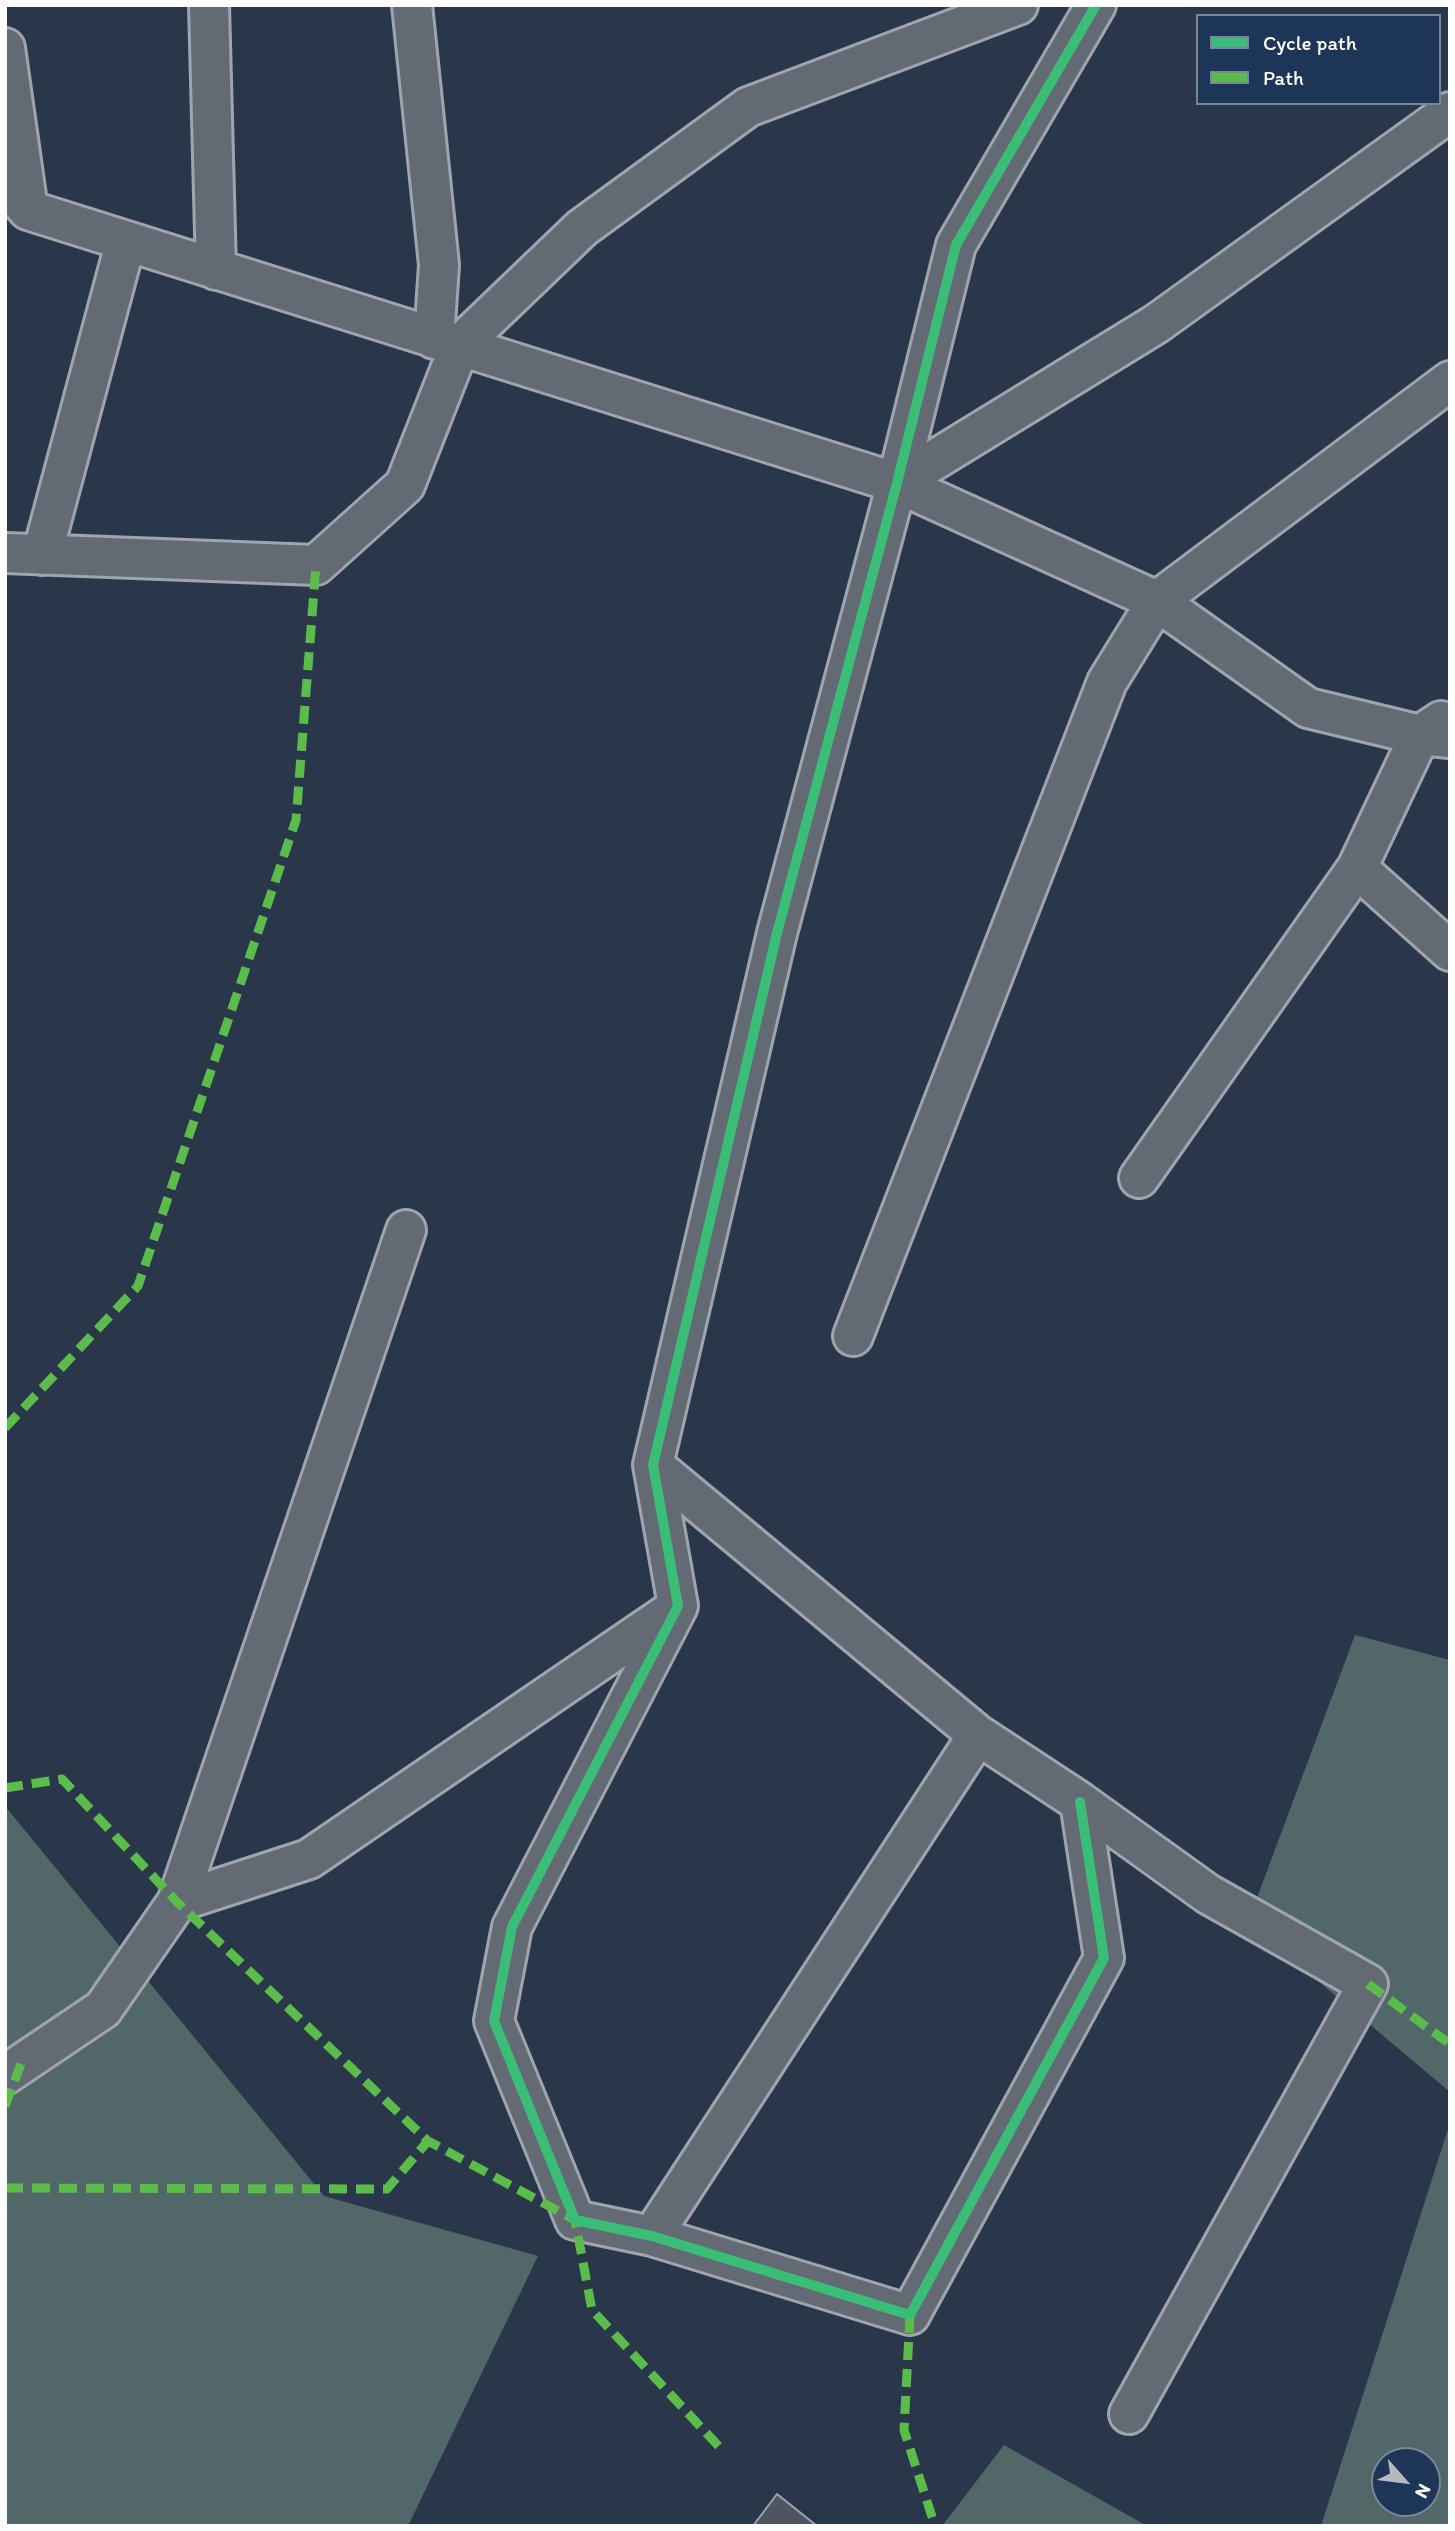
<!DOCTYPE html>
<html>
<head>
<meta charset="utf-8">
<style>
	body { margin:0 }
	#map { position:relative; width:1455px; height:2531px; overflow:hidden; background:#2a374a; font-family:Itim,sans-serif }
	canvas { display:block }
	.frame { position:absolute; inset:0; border:7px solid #fff; pointer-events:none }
	.legend { position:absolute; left:1196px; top:14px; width:245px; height:91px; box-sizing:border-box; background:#1d3557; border:2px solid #77869a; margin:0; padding:9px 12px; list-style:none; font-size:21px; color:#fff }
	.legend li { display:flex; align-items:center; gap:14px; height:35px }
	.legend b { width:35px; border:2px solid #77869a }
	.north { position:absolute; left:1371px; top:2447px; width:70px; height:70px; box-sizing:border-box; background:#1d3557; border:2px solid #77869a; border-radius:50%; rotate:118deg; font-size:19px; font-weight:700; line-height:28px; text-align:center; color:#fff }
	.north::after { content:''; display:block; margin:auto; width:24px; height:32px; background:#b4b9c0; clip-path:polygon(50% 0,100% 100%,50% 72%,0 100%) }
</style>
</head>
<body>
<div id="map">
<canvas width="1455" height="2531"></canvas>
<div class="frame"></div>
<ul class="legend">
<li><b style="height:9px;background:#3abd76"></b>Cycle path</li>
<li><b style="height:9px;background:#5cbc4b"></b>Path</li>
</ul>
<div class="north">N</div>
</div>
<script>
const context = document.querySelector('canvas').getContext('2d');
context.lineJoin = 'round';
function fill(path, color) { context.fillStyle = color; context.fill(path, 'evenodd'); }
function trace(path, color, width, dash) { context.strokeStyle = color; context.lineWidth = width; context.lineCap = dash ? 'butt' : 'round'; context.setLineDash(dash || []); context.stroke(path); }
const green = new Path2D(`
	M1355 1635 1450 1660V2092L1248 1922Z
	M5 1806 324 2196 538 2256 408 2526H5Z
	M1450 2123V2526H1321ZM1385 2461H1427V2503H1385Z
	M1004 2445 1147 2526H942Z`);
const building = new Path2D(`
	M777 2494 817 2526H753Z`);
const street = new Path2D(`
	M209 5 216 270
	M412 5 439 265 434 339
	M5 48 28 210
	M5 183 28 210 897 483 1157 601 1308 708 1420 735 1450 738
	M897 483 1156 324 1450 112
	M5 553 316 565 405 485 460 345 582 228 748 107 1018 5
	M42 555 126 241
	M1357 868 1450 951
	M1139 1178 1357 868 1420 735 1441 721
	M853 1336 1107 682 1157 601 1450 381
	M653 1465 978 1735 1080 1802 1208 1894 1368 1984 1129 2414
	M1080 1802 1104 1958 910 2315 652 2236 575 2220 494 2021 512 1927 678 1606 653 1465 777 933 897 483 956 245 1096 5
	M177 1902 309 1859 675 1609
	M5 2075 103 2009 177 1902 406 1230
	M652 2236 978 1735`);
const quiet = new Path2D(`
	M5 1428 138 1286 296 820 316 565
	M5 1788 62 1779 177 1902 428 2141 575 2220 592 2310 724 2452
	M1368 1984 1450 2044
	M5 2106 21 2064
	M5 2188 387 2189 428 2141
	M910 2315 904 2430 935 2526`);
const cycleway = new Path2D(`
	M1080 1802 1104 1958 910 2315 652 2236 575 2220 494 2021 512 1927 678 1606 653 1465 777 933 897 483 956 245 1096 5`);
fill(green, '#526767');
fill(building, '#4f5461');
trace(building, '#9fa5ae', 2);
trace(street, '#9fa5ae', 44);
trace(street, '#636a74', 38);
trace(quiet, '#5cbc4b', 9, [18, 9]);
trace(cycleway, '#3abd76', 10);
</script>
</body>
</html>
